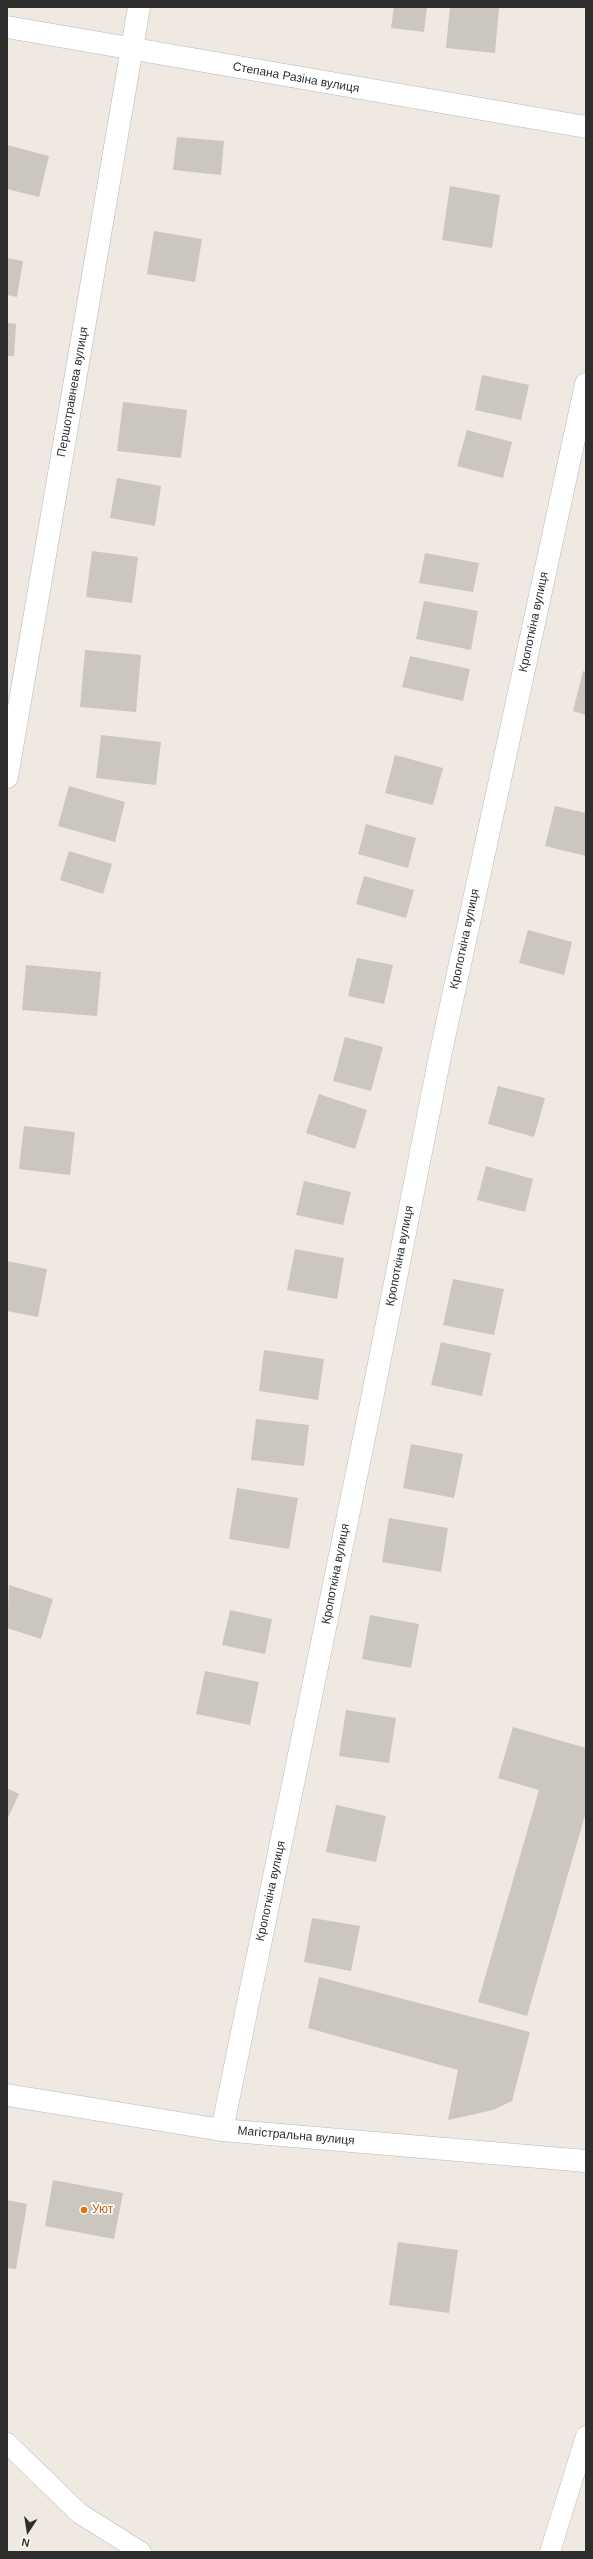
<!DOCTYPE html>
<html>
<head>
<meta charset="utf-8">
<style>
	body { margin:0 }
	#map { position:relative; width:593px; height:2559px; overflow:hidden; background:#efe9e1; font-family:Arial,sans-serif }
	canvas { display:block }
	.frame { position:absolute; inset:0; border:8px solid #2e2e2e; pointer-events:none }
	.north { position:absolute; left:8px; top:2511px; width:40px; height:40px; -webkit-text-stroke:3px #fff; paint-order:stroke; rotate:192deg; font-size:11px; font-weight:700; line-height:16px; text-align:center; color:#2e2e2e }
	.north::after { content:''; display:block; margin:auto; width:14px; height:18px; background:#2e2e2e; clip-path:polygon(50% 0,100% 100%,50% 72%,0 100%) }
</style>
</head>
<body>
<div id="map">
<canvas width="593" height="2559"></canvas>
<div class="frame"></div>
<div class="north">N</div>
</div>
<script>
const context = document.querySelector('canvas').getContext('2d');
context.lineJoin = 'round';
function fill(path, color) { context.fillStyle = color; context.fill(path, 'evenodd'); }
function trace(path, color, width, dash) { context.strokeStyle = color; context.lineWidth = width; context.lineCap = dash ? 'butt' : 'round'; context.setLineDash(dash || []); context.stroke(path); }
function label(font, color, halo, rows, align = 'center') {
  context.font = font + ' Arial,sans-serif'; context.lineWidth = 3.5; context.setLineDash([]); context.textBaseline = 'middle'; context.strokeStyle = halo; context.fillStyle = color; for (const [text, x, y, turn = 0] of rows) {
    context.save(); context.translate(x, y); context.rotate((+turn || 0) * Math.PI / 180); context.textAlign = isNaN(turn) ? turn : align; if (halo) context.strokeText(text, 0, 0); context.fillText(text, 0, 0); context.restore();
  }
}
const building = new Path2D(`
	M394 7H427L424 32 391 28Z
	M450 7H499L495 53 446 48Z
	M177 137 224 141 221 175 173 170Z
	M7 145 49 156 39 197 7 189Z
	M450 186 500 195 492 248 442 240Z
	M154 231 202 239 195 282 147 274Z
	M7 258 23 261 17 297 7 295Z
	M7 323 16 324 14 356H7Z
	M482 375 529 385 521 420 475 410Z
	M123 402 187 410 181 458 117 451Z
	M467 430 512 442 503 478 457 466Z
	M117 478 161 486 155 526 110 518Z
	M92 551 138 557 132 603 86 597Z
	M425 553 479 563 473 592 419 583Z
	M424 601 478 611 471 650 416 639Z
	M85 650 141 655 136 712 80 707Z
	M410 656 470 669 463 701 402 687Z
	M583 671 586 672V715L573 711Z
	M101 735 161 742 156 785 96 778Z
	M395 755 443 768 433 805 385 793Z
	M69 786 125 802 115 842 58 826Z
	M555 806 586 813V856L545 846Z
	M366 824 416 838 408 868 358 854Z
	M69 851 112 864 103 894 60 880Z
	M364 876 414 890 406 918 356 904Z
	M528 930 572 942 564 975 519 963Z
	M357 958 393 965 384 1004 348 996Z
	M26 965 101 972 97 1016 22 1010Z
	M345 1037 383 1047 371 1091 333 1081Z
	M498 1086 545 1098 534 1137 488 1124Z
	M319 1094 367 1110 355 1149 306 1133Z
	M24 1126 75 1132 70 1175 19 1169Z
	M486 1166 533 1179 525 1212 477 1200Z
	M304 1181 351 1192 343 1225 296 1215Z
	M295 1249 344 1258 337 1299 287 1290Z
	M7 1261 47 1269 38 1317 7 1311Z
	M453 1279 504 1289 494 1335 443 1325Z
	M441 1342 491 1353 482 1396 431 1385Z
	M264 1350 324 1359 318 1400 259 1391Z
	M256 1419 309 1425 304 1466 251 1460Z
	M411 1444 463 1454 454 1498 403 1488Z
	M237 1488 298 1498 289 1549 229 1539Z
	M389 1518 448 1528 441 1572 382 1562Z
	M9 1585 53 1599 41 1639 7 1628Z
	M230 1610 272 1619 265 1654 222 1645Z
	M370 1615 419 1624 411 1668 362 1659Z
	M205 1671 259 1682 250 1725 196 1714Z
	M346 1710 396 1718 389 1763 339 1756Z
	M513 1727 586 1748V1812L527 2016 478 2002 539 1790 498 1778Z
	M7 1788 19 1794 7 1820Z
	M336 1805 386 1816 376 1862 326 1852Z
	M312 1918 360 1926 351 1971 304 1962Z
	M319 1977 530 2032 512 2101 493 2110 448 2120 458 2070 308 2028Z
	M53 2180 123 2193 114 2239 45 2226Z
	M7 2200 27 2204 16 2269 7 2268Z
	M398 2242 458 2250 449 2313 389 2305Z`);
const service = new Path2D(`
	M7 2443 79 2513 141 2552
	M550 2552 586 2436`);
const minor = new Path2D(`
	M7 27 586 127
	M7 777 139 7
	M222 2130 371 1404 440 1056 586 384`);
const tertiary = new Path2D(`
	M7 2095 222 2130 586 2161`);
const markers = [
	[84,2210,4,"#e8710a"]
];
const streetNames = [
	["Степана Разіна вулиця",296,78,10],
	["Першотравнева вулиця",73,392,-80],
	["Кропоткіна вулиця",534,622,-78],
	["Кропоткіна вулиця",465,939,-78],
	["Кропоткіна вулиця",400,1256,-79],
	["Кропоткіна вулиця",336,1574,-79],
	["Кропоткіна вулиця",271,1891,-78],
	["Магістральна вулиця",296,2136,5]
];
const foodNames = [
	["Уют",92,2210]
];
fill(building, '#cbc7bf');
trace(service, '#b4b7c1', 21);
trace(minor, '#b4b7c1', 23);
trace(tertiary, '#b4b7c1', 23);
trace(service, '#fff', 20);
trace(minor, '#fff', 22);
trace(tertiary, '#fff', 22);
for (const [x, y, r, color] of markers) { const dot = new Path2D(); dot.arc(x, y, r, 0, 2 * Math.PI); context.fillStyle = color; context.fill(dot); trace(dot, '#fff', 1.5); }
label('12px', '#2e2e2e', '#fff', streetNames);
label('12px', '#c56008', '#fff', foodNames, 'left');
</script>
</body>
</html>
